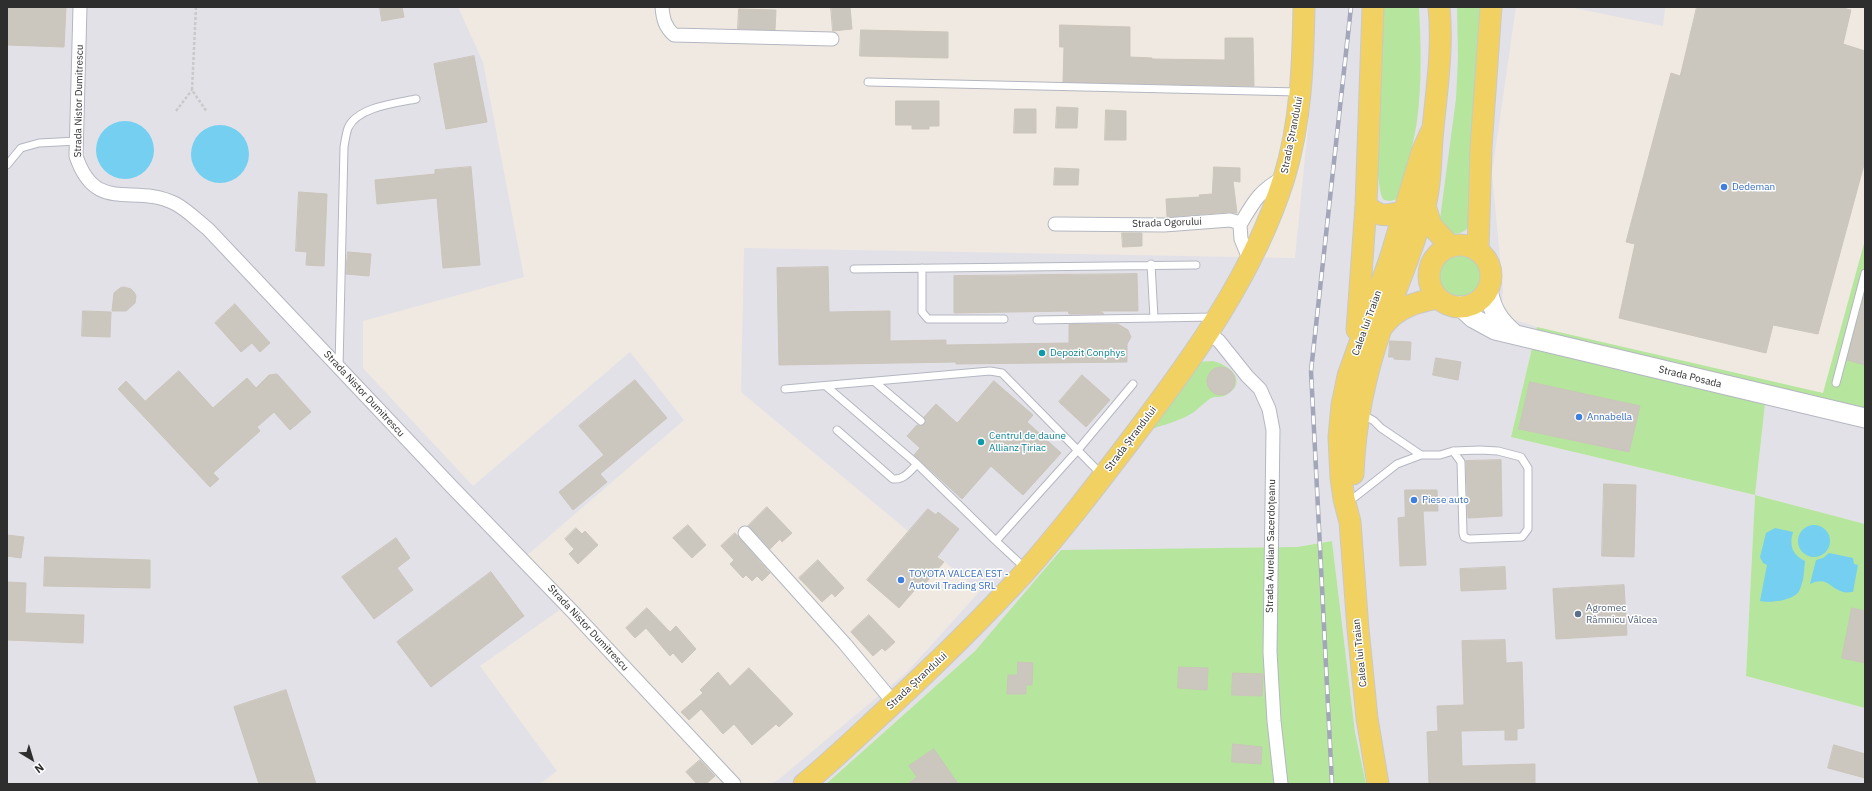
<!DOCTYPE html>
<html>
<head>
<meta charset="utf-8">
<style>
	body { margin:0 }
	#map { position:relative; width:1872px; height:791px; overflow:hidden; background:#efe9e1; font-family:"IBM Plex Sans",sans-serif }
	canvas { display:block }
	.frame { position:absolute; inset:0; border:8px solid #2e2e2e; pointer-events:none }
	.north { position:absolute; left:12px; top:739px; width:40px; height:40px; -webkit-text-stroke:3px #fff; paint-order:stroke; rotate:142deg; font-size:11px; font-weight:700; line-height:16px; text-align:center; color:#2e2e2e }
	.north::after { content:''; display:block; margin:auto; width:14px; height:18px; background:#2e2e2e; clip-path:polygon(50% 0,100% 100%,50% 72%,0 100%) }
</style>
</head>
<body>
<div id="map">
<canvas width="1872" height="791"></canvas>
<div class="frame"></div>
<div class="north">N</div>
</div>
<script>
const context = document.querySelector('canvas').getContext('2d');
context.lineJoin = 'round';
function fill(path, color) { context.fillStyle = color; context.fill(path, 'evenodd'); }
function trace(path, color, width, dash) { context.strokeStyle = color; context.lineWidth = width; context.lineCap = dash ? 'butt' : 'round'; context.setLineDash(dash || []); context.stroke(path); }
function label(font, color, halo, rows, align = 'center') {
  context.font = font + ' "IBM Plex Sans",sans-serif'; context.lineWidth = 3; context.setLineDash([]); context.textBaseline = 'middle'; context.strokeStyle = halo; context.fillStyle = color; for (const [text, x, y, turn = 0] of rows) {
    context.save(); context.translate(x, y); context.rotate((+turn || 0) * Math.PI / 180); context.textAlign = isNaN(turn) ? turn : align; if (halo) context.strokeText(text, 0, 0); context.fillText(text, 0, 0); context.restore();
  }
}
const industrial = new Path2D(`
	M7 7H458L483 62 524 277 363 321V368L473 486 630 352 684 420 518 563 561 609 480 666 557 771 540 784H7Z
	M1294 7H1516L1492 173 1503 290 1502 302 1504 311 1512 319 1537 327 1511 437 1755 495 1765 404 1865 425V524L1755 495 1746 676 1865 708V784H1366L1355 732 1332 541 1297 547 1061 551 975 651 826 784H770L778 780 907 672 980 591 741 392 744 248 1295 258 1309 117 1290 103 1295 47Z
	M1562 7H1665L1663 26 1574 8Z`);
const green = new Path2D(`
	M1381 7H1419C1421 45 1422 84 1417 121 1413 148 1405 174 1398 199L1390 201 1384 200C1371 186 1380 34 1381 7Z
	M1457 7H1482L1471 225C1464 233 1456 236 1447 232L1440 219 1456 99 1458 58Z
	M1865 240V425L1765 404 1755 495 1865 524V708L1746 676 1755 495 1511 437 1537 327 1823 393Z
	M1439 275a21 21 0 1 1 42 0a21 21 0 1 1-42 0Z
	M1213 361C1230 365 1249 382 1226 395 1221 398 1215 396 1211 398 1205 402 1200 407 1194 412 1180 421 1164 425 1148 430L1198 362Z
	M1332 541 1355 732 1366 784H826L975 651 1061 550 1297 547Z`);
const water = new Path2D(`
	M96 150a29 29 0 1 1 58 0a29 29 0 1 1-58 0Z
	M191 154a29 29 0 1 1 58 0a29 29 0 1 1-58 0Z
	M1798 541a16 16 0 1 1 32 0a16 16 0 1 1-32 0Z
	M1775 528 1793 532C1789 545 1792 555 1805 561 1804 570 1804 581 1800 589 1796 601 1770 603 1760 601L1767 565 1763 563 1760 557 1766 533Z
	M1829 553 1853 558 1854 564 1858 565 1853 592C1850 592 1846 593 1843 592 1829 588 1828 576 1810 584L1816 560 1823 558Z`);
const building = new Path2D(`
	M7 7H66L64 47 7 45Z
	M380 7H402L404 17 382 21Z
	M831 7H850L852 29 833 31Z
	M1697 7H1839L1851 10 1843 44 1865 51V161L1818 334 1773 325 1766 353 1619 318 1635 244 1626 242 1671 73 1680 76Z
	M739 9 776 10 775 30 738 29Z
	M1060 25 1130 27V57L1152 58V59L1225 60V38H1253L1254 86 1063 82 1064 47H1060Z
	M861 30 948 32V58L860 56Z
	M474 56 487 122 446 129 434 64Z
	M896 101H939V126H929V129H912V125H896Z
	M1057 107 1078 108 1077 128H1056Z
	M1015 109H1036V133H1014Z
	M1106 110 1126 111V140H1105Z
	M471 167 480 265 443 268 437 198 377 204 375 180 435 174V170Z
	M1214 167 1240 168V182L1233 181 1237 213 1229 212 1167 217 1166 199 1200 197 1199 195 1212 194Z
	M1055 168 1079 169 1078 185H1054Z
	M299 192 327 194 324 266 306 265 307 252 296 251Z
	M1122 233H1142V246L1123 247Z
	M348 252 371 254 369 276 346 274Z
	M828 267 829 312 890 311V341L946 340V345L1069 343V324H1118L1128 330 1131 337 1127 344V362L956 364V362L779 365 777 268Z
	M1137 274 1138 311H1100L1104 314H1069L1068 311 954 313V276Z
	M124 287 131 289 134 292 136 296 135 303 126 311H112L114 293 120 288Z
	M1864 297H1865V365L1847 360Z
	M235 304 270 343 260 352 252 343 241 352 215 323Z
	M83 311 111 312 110 337 82 336Z
	M1390 341 1411 342 1410 360 1394 359V357H1389Z
	M1436 358 1461 362 1458 380 1433 375Z
	M1207 381a14 14 0 1 1 28 0a14 14 0 1 1-28 0Z
	M179 371 213 408 247 378 256 388 269 375 277 374 311 412 290 430 274 412 257 427 260 431 213 473 219 479 210 487 118 389 126 381 145 401Z
	M1082 375 1110 400 1086 427 1059 402Z
	M635 380 667 418 600 474 607 482 573 510 559 492 604 455 579 426Z
	M994 381 1033 415 1027 422 1061 453 1023 495 991 466 962 499 914 455 920 448 907 436 917 425 920 426 925 424 926 422 924 417 936 404 957 423Z
	M1530 382 1640 406 1629 452 1519 429Z
	M1501 460 1502 516 1468 518 1466 461Z
	M1604 484 1636 485 1634 557 1602 556Z
	M1405 490H1437L1438 511H1423L1426 565 1400 566 1398 518 1405 517Z
	M767 507 792 533 782 542 780 539 770 549 748 526Z
	M928 509 936 515 938 512 959 529 937 557 944 562 923 586 920 584 899 608 867 580Z
	M688 525 706 545 692 558 673 538Z
	M576 528 582 534 585 531 598 545 578 564 569 554 574 549 565 539Z
	M735 533 770 573 762 581 757 576 752 581 746 575 743 578 730 564 734 560 721 546Z
	M7 535 24 537 21 558 7 556Z
	M396 538 410 558 397 568 413 590 374 619 342 577Z
	M45 557 150 560V588L44 586Z
	M818 560 844 588 835 597 832 593 822 602 799 578Z
	M1505 567 1506 589 1461 591 1460 569Z
	M491 572 524 616 431 687 397 642Z
	M7 582 26 583 25 613 84 615 83 643 7 640Z
	M1624 585 1627 635 1556 639 1553 589Z
	M647 608 670 632 676 626 696 649 682 663 673 653 670 656 646 628 635 638 626 628Z
	M1852 608 1865 611V663L1842 658Z
	M869 615 895 642 885 651 882 648 873 656 851 632Z
	M1505 640 1506 663 1522 662 1524 728 1517 729V740H1505V730L1461 731 1462 766 1535 764V784H1477V783L1429 784 1427 732 1438 731 1437 706 1464 705 1462 641Z
	M1018 662 1033 663 1032 685H1026V694H1007L1008 675H1017Z
	M1179 667 1208 668 1207 690 1178 688Z
	M749 668 793 714 779 727 776 724 752 745 734 724 723 734 701 709 689 720 681 712 703 693 700 690 718 672 730 686Z
	M1233 673 1263 674 1262 696 1232 695Z
	M286 690 316 784H259L234 707Z
	M1233 744 1262 747 1261 764 1232 762Z
	M1834 745 1865 754V778L1828 768Z
	M934 749 958 784H908L917 777 909 766Z
	M700 760 715 776 706 784H697L686 772Z`);
const path = new Path2D(`
	M196 7 192 90 207 112
	M176 111 192 90`);
const lane = new Path2D(`
	M868 82 1298 92
	M7 165 21 148 39 143 77 141
	M1151 264 1154 318
	M922 268V312L928 319H1004
	M854 269 1196 265
	M1037 320 1215 317
	M339 367 344 147C345 141 346 134 348 128 357 107 396 103 416 99
	M875 382 921 421
	M1836 383 1865 273
	M826 386 917 464 996 541
	M785 389 990 371 1002 373 1102 475
	M1362 414 1374 421 1381 428 1421 455
	M837 430 893 479C904 480 909 472 917 464
	M1355 497 1397 464 1421 455H1440L1453 451 1480 450 1498 451 1521 457 1528 468V529L1522 537 1469 539 1464 537 1463 533 1461 462 1453 451
	M1025 568 996 541 1077 451 1133 384`);
const street = new Path2D(`
	M80 7 76 156C96 216 134 182 176 204 187 210 198 221 208 229L451 486 572 611 734 784
	M662 7C663 19 665 27 674 35L832 39
	M1055 224 1164 225 1230 220 1237 222 1240 225 1241 239 1250 261
	M1240 225C1254 201 1259 191 1284 177
	M1207 332 1219 341 1247 376 1260 389 1269 409 1273 430 1270 652 1274 721 1281 784
	M745 533 845 644 894 703`);
const secondary = new Path2D(`
	M1488 289C1491 309 1499 321 1514 334
	M1460 306 1473 318 1495 330 1865 418`);
const primary = new Path2D(`
	M1366 205C1381 219 1386 215 1404 212
	M1425 206 1431 225 1450 246
	M1429 276a31 31 0 1 1 62 0a31 31 0 1 1-62 0Z
	M1478 251 1481 148 1491 7
	M1383 326C1397 307 1417 302 1438 298
	M1357 330 1366 205 1373 7
	M1353 474C1355 423 1365 374 1382 326 1397 287 1414 247 1425 206 1432 180 1430 154 1433 128 1437 88 1443 47 1439 7
	M804 784C832 761 859 735 886 710 934 666 981 620 1025 572 1063 529 1098 483 1133 437 1193 358 1254 274 1284 178 1301 123 1303 64 1304 7
	M1378 784 1367 718 1358 629 1350 522 1344 499 1341 478 1339 437 1342 405 1348 376 1390 259 1422 152 1432 130`);
const rail = new Path2D(`
	M1332 784 1311 371 1351 7`);
const markers = [
	[1724,187,4,"#3f7fe0"],
	[1042,353,4,"#0f9aa8"],
	[1579,417,4,"#3f7fe0"],
	[981,442,4,"#0f9aa8"],
	[1414,500,4,"#3f7fe0"],
	[901,580,4,"#3f7fe0"],
	[1578,614,4,"#5c6f8a"]
];
const streetNames = [
	["Strada Nistor Dumitrescu",79,101,-89],
	["Strada Ștrandului",1292,135,-79],
	["Strada Ogorului",1167,223,-2],
	["Calea lui Traian",1367,323,-70],
	["Strada Posada",1690,377,14],
	["Strada Nistor Dumitrescu",364,394,47],
	["Strada Ștrandului",1131,439,-53],
	["Strada Aurelian Sacerdoțeanu",1271,546,-89],
	["Strada Nistor Dumitrescu",588,628,47],
	["Calea lui Traian",1360,653,-96],
	["Strada Ștrandului",917,681,-43]
];
const shopNames = [
	["Dedeman",1732,187],
	["Annabella",1587,417],
	["Piese auto",1422,500],
	["TOYOTA VALCEA EST -",909,574],
	["Autovil Trading SRL",909,586]
];
const cultureNames = [
	["Depozit Conphys",1050,353],
	["Centrul de daune",989,436],
	["Allianz Țiriac",989,448]
];
const serviceNames = [
	["Agromec",1586,608],
	["Râmnicu Vâlcea",1586,620]
];
fill(industrial, '#e3e1e8');
fill(green, '#b6e59e');
fill(water, '#75cff0');
fill(building, '#cbc7bf');
trace(building, '#cbc5ba', 1);
trace(lane, '#b4b7c1', 9);
trace(street, '#b4b7c1', 15);
trace(secondary, '#b4b7c1', 21);
trace(primary, '#c9c9c9', 23);
trace(path, '#c9c9c9', 2.5, [3, 2]);
trace(lane, '#fff', 7);
trace(street, '#fff', 13);
trace(secondary, '#fff', 19);
trace(primary, '#f2d163', 21);
trace(rail, '#a3a6b8', 4.5);
trace(rail, '#fff', 3, [9]);
for (const [x, y, r, color] of markers) { const dot = new Path2D(); dot.arc(x, y, r, 0, 2 * Math.PI); context.fillStyle = color; context.fill(dot); trace(dot, '#fff', 1.5); }
label('10px', '#2e2e2e', '#fff', streetNames);
label('10px', '#366cbe', '#fff', shopNames, 'left');
label('10px', '#0d838f', '#fff', cultureNames, 'left');
label('10px', '#4e5e75', '#fff', serviceNames, 'left');
</script>
</body>
</html>
